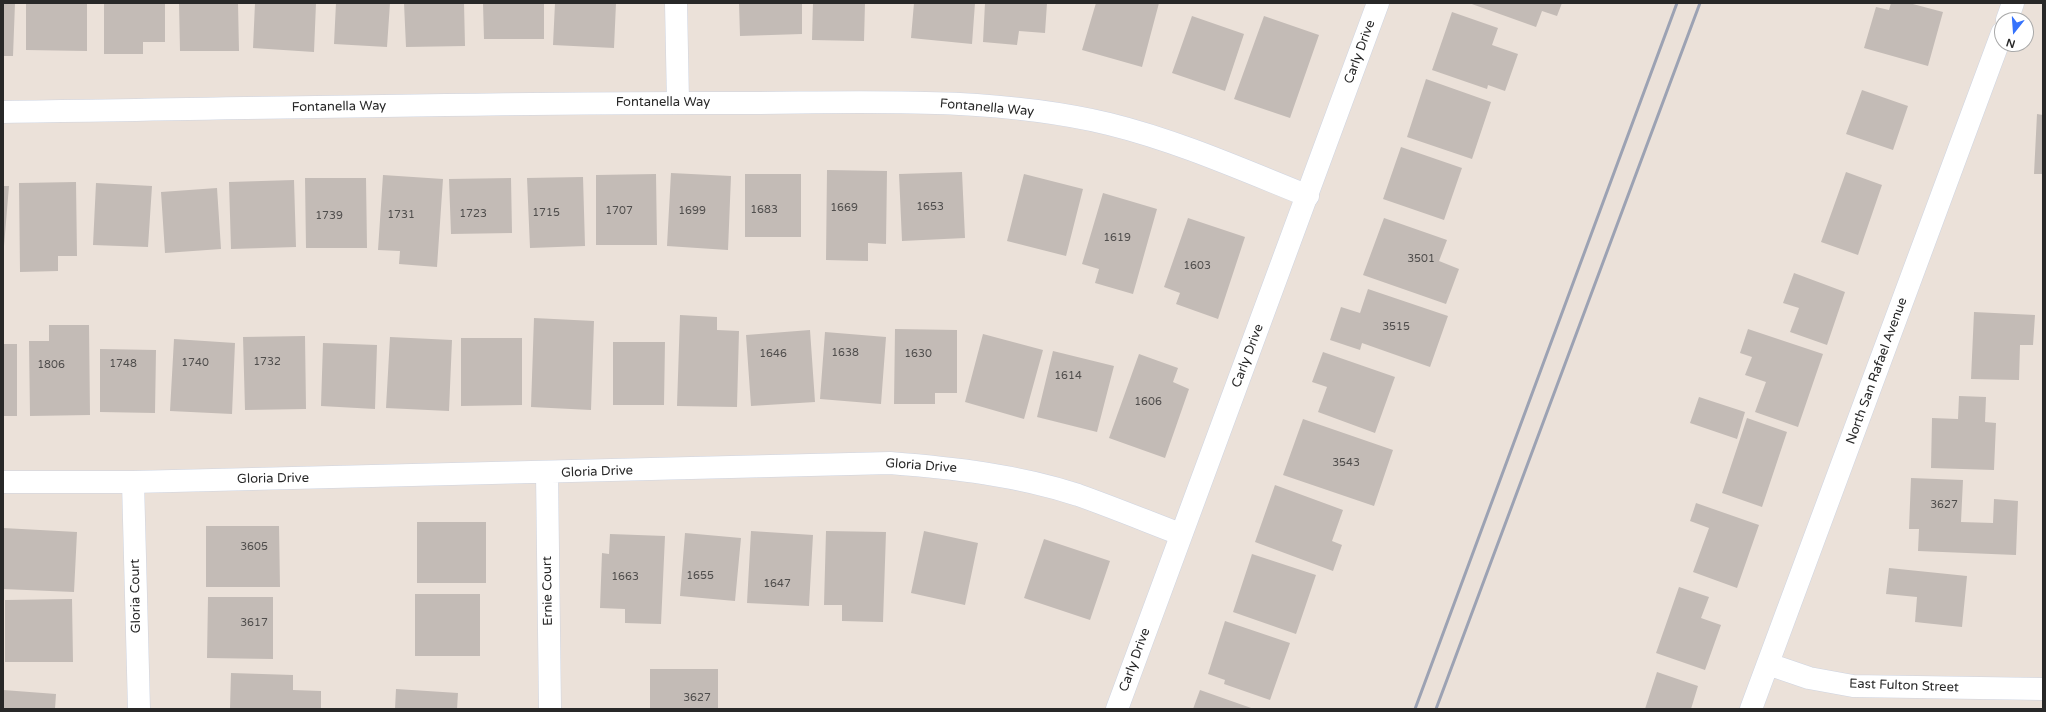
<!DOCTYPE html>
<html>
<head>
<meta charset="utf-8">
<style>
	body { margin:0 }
	#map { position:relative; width:2046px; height:712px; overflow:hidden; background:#ebe1d9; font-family:"Varela Round",sans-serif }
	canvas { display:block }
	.frame { position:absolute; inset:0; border:4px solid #282828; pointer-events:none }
	.north { position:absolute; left:1994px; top:12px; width:40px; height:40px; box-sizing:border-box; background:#fff; border:1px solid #a9a9a9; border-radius:50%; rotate:197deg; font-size:11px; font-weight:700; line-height:16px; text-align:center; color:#282828 }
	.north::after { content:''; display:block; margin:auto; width:14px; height:18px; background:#3572fc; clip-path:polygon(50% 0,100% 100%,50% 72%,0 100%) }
</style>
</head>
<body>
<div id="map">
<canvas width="2046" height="712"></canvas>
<div class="frame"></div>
<div class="north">N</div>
</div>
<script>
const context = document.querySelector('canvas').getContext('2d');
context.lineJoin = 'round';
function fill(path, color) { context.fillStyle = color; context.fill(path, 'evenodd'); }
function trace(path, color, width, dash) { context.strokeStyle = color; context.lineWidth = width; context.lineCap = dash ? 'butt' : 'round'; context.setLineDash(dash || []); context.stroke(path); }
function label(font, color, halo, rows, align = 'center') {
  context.font = font + ' "Varela Round",sans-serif'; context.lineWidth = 3.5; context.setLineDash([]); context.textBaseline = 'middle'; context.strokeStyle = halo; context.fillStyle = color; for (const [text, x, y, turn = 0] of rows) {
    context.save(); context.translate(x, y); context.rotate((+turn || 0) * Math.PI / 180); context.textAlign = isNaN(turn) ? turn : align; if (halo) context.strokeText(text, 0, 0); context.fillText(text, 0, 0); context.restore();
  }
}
const building = new Path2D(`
	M3 3H15L13 56H3Z
	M26 3H87V51L26 50Z
	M104 3H165V42H143V54H104Z
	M179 3H238L239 51H180Z
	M255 3H316L314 52 253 48Z
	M336 3H390L387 47 334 44Z
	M404 3H464L465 46 406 47Z
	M483 3H544V39H484Z
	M555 3H616L614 48 553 45Z
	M739 3H802V34L740 36Z
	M813 3H865L864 41 812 40Z
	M914 3H975L972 44 911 38Z
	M985 3H1047L1045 33 1019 31 1017 45 983 42Z
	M1096 3H1159L1142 67 1082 50Z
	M1469 3H1562L1557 16 1542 11 1536 27Z
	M1891 3H1909L1943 12 1928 66 1864 48 1876 7 1889 10Z
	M1452 12 1498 28 1492 45 1518 54 1505 91 1488 85 1487 89 1432 70Z
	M1192 16 1244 34 1225 91 1172 73Z
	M1264 16 1319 35 1290 118 1234 99Z
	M1426 79 1491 102 1472 159 1407 137Z
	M1862 90 1908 106 1893 150 1846 134Z
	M2037 114 2043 115V174H2034Z
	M1401 147 1462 168 1444 220 1383 199Z
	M827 170 887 171 886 244 868 243V261L826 260Z
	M962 172 965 238 902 241 899 174Z
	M1846 172 1882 185 1858 255 1821 242Z
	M671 173 731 176 728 250 667 246Z
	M656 174 657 245H596V175Z
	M745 174H801V237H745Z
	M1024 174 1083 189 1066 256 1007 241Z
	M383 175 443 179 437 267 399 264 400 251 378 250Z
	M583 177 585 246 530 248 527 178Z
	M305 178H366L367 248H306Z
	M511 178 512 233 451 234 449 179Z
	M294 180 296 247 231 249 229 182Z
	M76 182 77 256H58V271L20 272 19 183Z
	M96 183 152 186 148 247 93 245Z
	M3 186H9L4 246H3Z
	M217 188 221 249 165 253 161 192Z
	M1103 193 1157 209 1133 294 1095 283 1099 269 1082 264Z
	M1188 218 1245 237 1218 319 1176 304 1180 293 1164 287Z
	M1384 218 1447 240 1439 261 1459 269 1446 304 1363 275Z
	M1794 273 1845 292 1827 345 1790 332 1799 308 1783 303Z
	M1368 289 1448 316 1430 367 1362 343 1360 350 1330 340 1341 307 1360 313Z
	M1974 312 2035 315 2033 345H2020L2019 380 1971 379Z
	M680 315 717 317V330L739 331 737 407 677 406Z
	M534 318 594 321 591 410 531 407Z
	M49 325H89L90 415 30 416 29 341H49Z
	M895 329 957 330V393H935V404H894Z
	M1748 329 1823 354 1798 427 1755 412 1766 382 1745 375 1752 357 1740 353Z
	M810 330 815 402 751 406 746 335Z
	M825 332 886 337 881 404 820 399Z
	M983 334 1043 350 1024 419 965 402Z
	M305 336 306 409 245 410 243 337Z
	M390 337 452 340 449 411 386 408Z
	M461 338H522V405L461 406Z
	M174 339 235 343 232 414 170 411Z
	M613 342H665L664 405H613Z
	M323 343 377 345 375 409 321 406Z
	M3 344H17V416H3Z
	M100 349 156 350 155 413 100 412Z
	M1053 351 1114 366 1097 432 1037 417Z
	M1323 352 1395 377 1375 433 1318 412 1327 387 1312 382Z
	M1139 354 1178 368 1173 382 1189 389 1165 458 1109 438Z
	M1959 396 1986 397 1985 422 1996 423 1994 470 1931 468 1932 418 1958 419Z
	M1699 397 1745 412 1737 439 1690 423Z
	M1747 418 1787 432 1762 507 1722 493Z
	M1303 419 1393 450 1374 506 1283 475Z
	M1911 478 1963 480 1961 522 1993 523 1994 499 2018 501 2016 555 1918 551 1919 529H1909Z
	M1275 485 1343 510 1332 541 1342 545 1333 571 1255 542Z
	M1696 503 1759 525 1737 588 1693 572 1709 528 1690 521Z
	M417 522H486V583H417Z
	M206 526H279L280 587H206Z
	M3 528 77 532 74 592 3 589Z
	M751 531 813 535 809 606 747 603Z
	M826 531 886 532 883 622 842 621V605H824Z
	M924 531 978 543 965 605 911 593Z
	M685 533 741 538 735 601 680 596Z
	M610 534 665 536 661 624 625 623V609L600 608 602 553 609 554Z
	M1044 539 1110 561 1090 620 1024 598Z
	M1252 554 1316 575 1296 634 1233 612Z
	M1889 568 1967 576 1962 627 1915 622 1917 597 1886 594Z
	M1679 587 1709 597 1701 618 1721 625 1705 670 1656 653Z
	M415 594H480V656H415Z
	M208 597H273V659L207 658Z
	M72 599 73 662H5V600Z
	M1225 621 1290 643 1270 700 1224 684 1225 680 1208 674Z
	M650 669H718V709H650Z
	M1657 672 1698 686 1691 709H1645Z
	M231 673 293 675V690L321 691V709H230Z
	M396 689 458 693 457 709H395Z
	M3 690 56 694 55 709H3Z
	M1200 690 1254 709H1193Z`);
const minor = new Path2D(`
	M676 3 678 102
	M2007 20 2013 3
	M3 112C246 109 489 102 732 103 857 103 987 95 1109 124 1178 141 1243 170 1308 196
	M547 473 550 709
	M3 482H133L890 463C953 468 1017 475 1078 495 1112 507 1146 521 1180 534
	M133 482 139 709
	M1768 664 1809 678 1853 686 2043 689
	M1117 709C1202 473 1293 239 1378 3
	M1751 709 2002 33`);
const rail = new Path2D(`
	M1415 709 1677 3
	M1436 709 1700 3`);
const numberNames = [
	["1653",930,207],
	["1669",844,208],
	["1683",764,210],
	["1707",619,211],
	["1699",692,211],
	["1715",546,213],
	["1723",473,214],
	["1731",401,215],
	["1739",329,216],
	["1619",1117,238],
	["3501",1421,259],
	["1603",1197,266],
	["3515",1396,327],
	["1638",845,353],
	["1646",773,354],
	["1630",918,354],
	["1732",267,362],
	["1740",195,363],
	["1748",123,364],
	["1806",51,365],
	["1614",1068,376],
	["1606",1148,402],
	["3543",1346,463],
	["3627",1944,505],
	["3605",254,547],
	["1655",700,576],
	["1663",625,577],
	["1647",777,584],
	["3617",254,623],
	["3627",697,698]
];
const streetNames = [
	["Carly Drive",1360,52,-70],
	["Fontanella Way",663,103],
	["Fontanella Way",339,107,-1],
	["Fontanella Way",987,108,5],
	["Carly Drive",1248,356,-69],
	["North San Rafael Avenue",1877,371,-70],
	["Gloria Drive",921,466,4],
	["Gloria Drive",597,472,-2],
	["Gloria Drive",273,479,-1],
	["Ernie Court",548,591,-91],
	["Gloria Court",136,596,-91],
	["Carly Drive",1135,660,-70],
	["East Fulton Street",1904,686,2]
];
fill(building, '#c3bbb6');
trace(minor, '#ced4e1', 23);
trace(minor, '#fff', 22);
trace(rail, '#9ca2b3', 3);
label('11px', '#4f4d4c', null, numberNames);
label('13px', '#282828', '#fff', streetNames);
</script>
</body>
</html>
